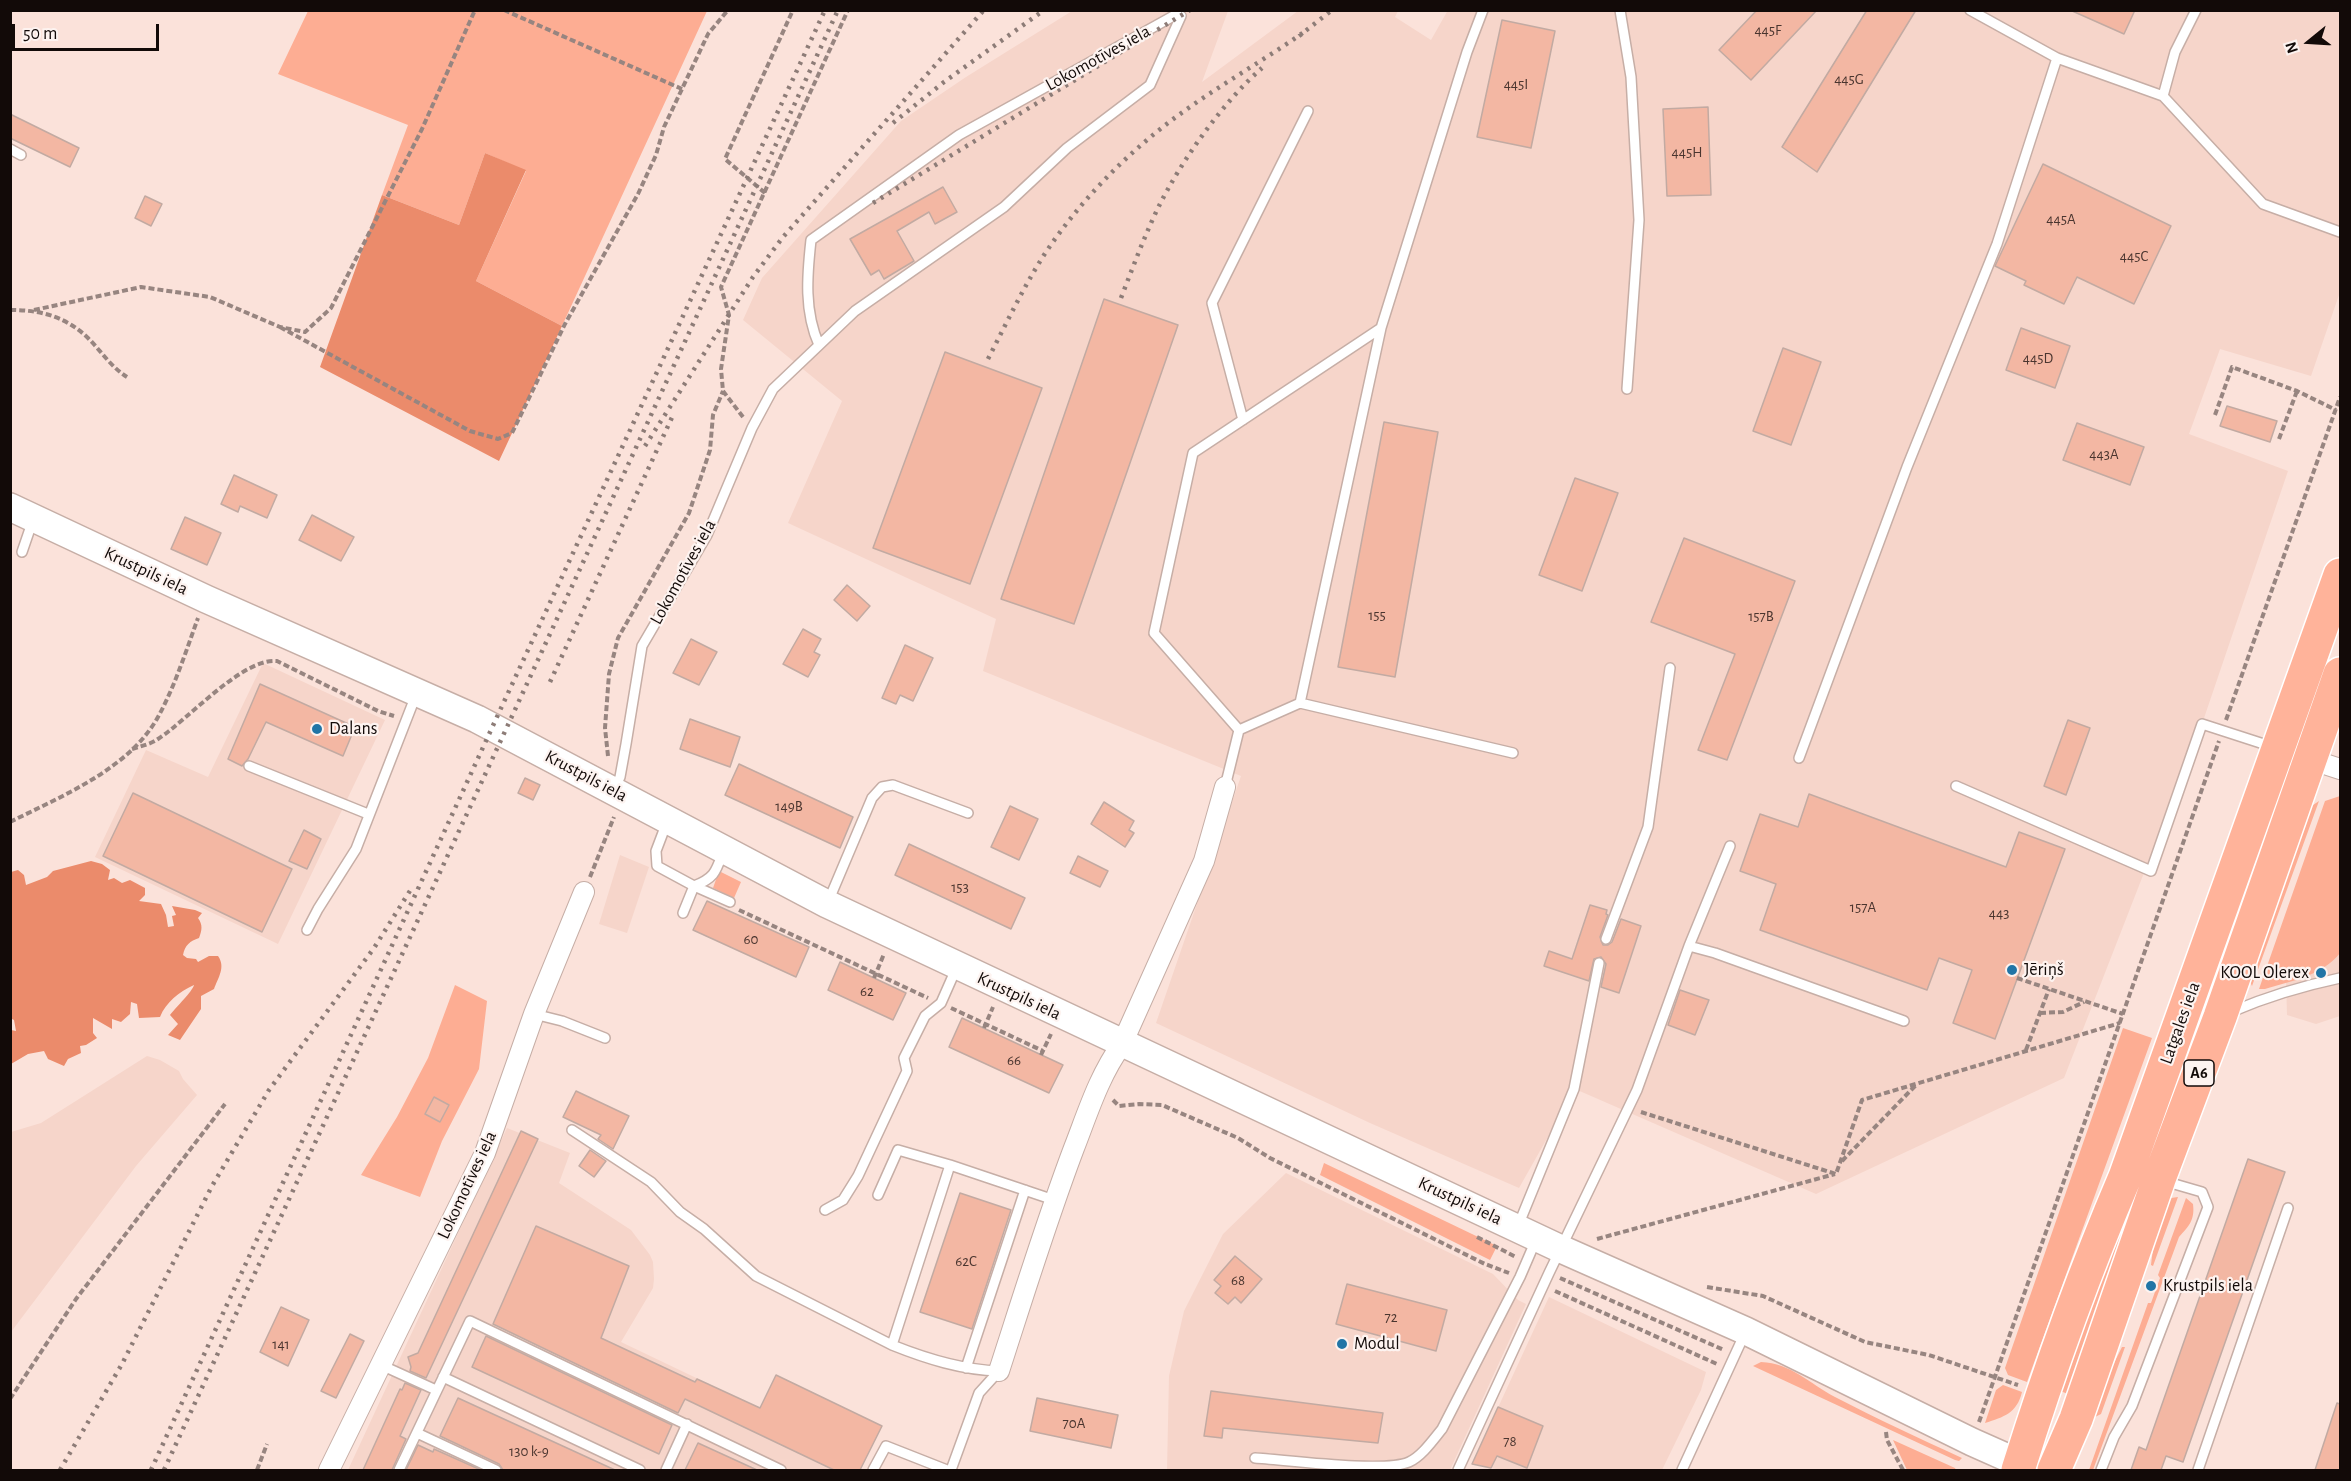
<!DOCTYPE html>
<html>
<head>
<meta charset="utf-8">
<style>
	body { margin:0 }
	#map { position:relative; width:2351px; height:1481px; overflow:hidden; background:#fbe2da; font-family:"Alegreya Sans",sans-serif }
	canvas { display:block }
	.frame { position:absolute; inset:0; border:12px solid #120a08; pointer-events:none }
	.north { position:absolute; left:2279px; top:12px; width:60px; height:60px; -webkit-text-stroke:4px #fdf3f0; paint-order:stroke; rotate:252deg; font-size:16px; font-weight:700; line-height:24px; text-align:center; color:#120a08 }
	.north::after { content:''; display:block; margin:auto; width:21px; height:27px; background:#120a08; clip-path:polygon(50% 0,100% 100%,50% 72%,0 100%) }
	.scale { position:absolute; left:12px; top:24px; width:147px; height:27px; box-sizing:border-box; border:3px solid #120a08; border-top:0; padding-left:8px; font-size:18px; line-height:21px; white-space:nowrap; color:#120a08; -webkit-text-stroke:4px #fdf3f0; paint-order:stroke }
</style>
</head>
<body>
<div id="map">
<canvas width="2351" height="1481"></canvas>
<div class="frame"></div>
<div class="north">N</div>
<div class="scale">50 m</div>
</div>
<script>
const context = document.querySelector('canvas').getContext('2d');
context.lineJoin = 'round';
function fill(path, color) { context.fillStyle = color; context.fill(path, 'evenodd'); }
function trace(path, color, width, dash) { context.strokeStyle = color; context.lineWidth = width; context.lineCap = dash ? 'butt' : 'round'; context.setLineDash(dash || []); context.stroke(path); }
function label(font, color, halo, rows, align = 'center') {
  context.font = font + ' "Alegreya Sans",sans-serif'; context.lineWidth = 4.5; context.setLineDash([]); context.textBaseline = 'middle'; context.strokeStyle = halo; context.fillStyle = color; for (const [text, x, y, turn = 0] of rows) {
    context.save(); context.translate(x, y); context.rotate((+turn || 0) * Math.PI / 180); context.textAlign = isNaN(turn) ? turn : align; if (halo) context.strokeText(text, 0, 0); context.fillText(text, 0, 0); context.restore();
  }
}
const built = new Path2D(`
	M1448 10 2340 11V292L2311 376 2220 349 2189 434 2288 471 2202 724 2064 1078 1816 1194 1575 1089 1519 1188 1370 1123 1156 1023 1241 776 983 671 996 619 788 523 842 401 743 320 762 278 901 121 966 77 1072 11H1228L1202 82 1298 11H1398L1395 17 1431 40Z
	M263 663 385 720 278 944 95 857 146 750 208 777Z
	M620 855 649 867 627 933 599 924Z
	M2340 935V1016L2316 1024 2287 1015 2286 980Z
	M147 1056 160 1060 179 1071 183 1079 197 1095 136 1166 11 1332V1132L41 1123Z
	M507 1128 570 1153 559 1183 631 1230 650 1255 653 1262 654 1279 653 1288 621 1342 736 1397 727 1419 834 1470H348Z
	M1286 1173 1493 1274 1518 1300 1526 1304 1450 1470H1167L1169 1376 1184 1311 1223 1234Z
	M1549 1297 1706 1372 1701 1390 1662 1470H1501L1472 1464Z`);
const green = new Path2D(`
	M308 11H707L562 326 476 281 526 171 485 153 459 225 382 195 408 125 278 74Z
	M2278 793 2282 795 2071 1395 2060 1391 2099 1279Z
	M2340 796V953C2323 975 2292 981 2265 989H2259L2325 801Z
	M2319 801 2252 986 2247 976 2310 807Z
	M719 871 741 882 734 898 713 888Z
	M455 985 487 1001 479 1069 442 1141 420 1197 361 1175 397 1117 428 1058Z
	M2123 1028 2152 1038 2027 1382 2008 1375 2005 1368Z
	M1324 1163 1497 1246 1490 1260 1320 1175Z
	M2178 1197 2153 1266 2151 1265C2154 1244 2156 1214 2171 1198Z
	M2186 1198 2193 1204C2195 1220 2189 1226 2179 1237L2093 1470H2089L2148 1303H2151L2160 1278 2158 1275Z
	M2122 1347H2125L2101 1414 2095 1417 2090 1416 2096 1399Z
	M1761 1362C1791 1363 1810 1384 1835 1397 1877 1419 1919 1438 1962 1458L1959 1461 1955 1460 1753 1366Z
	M2003 1385 2022 1392C2017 1413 2004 1417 1985 1423L1996 1390Z
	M1893 1440 1955 1468 1956 1470H1907Z`);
const forest = new Path2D(`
	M485 153 526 170 476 281 562 326 499 461 320 367 382 195 459 225Z
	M91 861 102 864 110 870 108 880 114 878 122 883 130 880 145 888V895L139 901 161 904 166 915 168 927 174 926 172 916 176 915 172 906 195 910 202 913 198 918C203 925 202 930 199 938 190 941 185 945 183 955L187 958 196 959 198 962 209 956H218C226 967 218 978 214 989L201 996V1009L180 1040 168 1035 178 1024 170 1015C177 1006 192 992 194 985 179 992 166 1002 160 1017L139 1018 137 1004 131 1002 130 1014 121 1022 112 1019V1029L93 1018V1033L97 1038 86 1045 80 1046 81 1053 68 1059 64 1066 48 1059 44 1051 28 1054 11 1064V1030L16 1031 14 1020 10 1018 11 872 18 870 24 875 26 885 47 877 53 871Z`);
const building = new Path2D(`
	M1757 10H1817L1751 80 1719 50Z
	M1867 10H1916L1817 172 1782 147Z
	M2070 10H2135L2124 34Z
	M1502 20 1555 31 1531 148 1477 137Z
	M1708 107 1711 195 1667 196 1663 109Z
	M10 114 79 148 70 167 10 138Z
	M2043 164 2171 226 2134 304 2077 277 2064 304 2024 285 2026 281 1995 266Z
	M943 187 957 212 935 224 929 212 897 231 914 261 884 279 879 270 871 275 850 239Z
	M145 196 162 204 151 226 135 218Z
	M1104 299 1178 325 1074 624 1001 599Z
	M2021 328 2070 346 2055 388 2006 370Z
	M1783 348 1821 362 1791 445 1753 431Z
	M945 352 1042 388 970 584 873 548Z
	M2227 406 2277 421 2270 442 2220 426Z
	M1384 422 1438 432 1395 677 1338 667Z
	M2077 423 2144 447 2130 485 2063 460Z
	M234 475 277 495 267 518 240 506 238 512 221 504Z
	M1575 478 1618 493 1582 591 1539 575Z
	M312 515 354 537 341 561 299 540Z
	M185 517 221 533 207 565 171 549Z
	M1684 538 1795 581 1727 760 1698 750 1735 654 1651 622Z
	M847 585 870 606 857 621 834 600Z
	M803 629 821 639 814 652 820 655 808 677 783 664Z
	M691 639 717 652 699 685 673 673Z
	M905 645 933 658 913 701 900 695 896 704 882 698Z
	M260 684 355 727 343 756 266 722 248 759 242 766 228 759Z
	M690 719 740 737 730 767 680 749Z
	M2068 720 2090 728 2066 795 2044 786Z
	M739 764 853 817 840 848 725 795Z
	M525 778 540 785 533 800 518 793Z
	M133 793 292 869 262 932 103 856Z
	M1809 794 2006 867 2019 832 2065 849 1995 1039 1953 1023 1972 970 1939 958 1927 990 1760 930 1776 884 1740 871 1760 814 1798 827Z
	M1104 802 1134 821 1129 830 1134 833 1125 847 1091 824Z
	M1010 806 1038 819 1019 860 991 847Z
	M304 830 321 839 307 869 289 861Z
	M909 844 1025 898 1011 929 895 875Z
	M1078 856 1108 871 1100 887 1070 873Z
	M707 901 809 947 796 977 693 930Z
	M1590 905 1607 910 1606 914 1608 915 1600 937 1603 945H1608L1612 942 1621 919 1641 926 1619 993 1601 987 1606 964 1601 957 1594 959 1589 981 1544 966 1549 951 1572 959Z
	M840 962 906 993 893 1020 828 990Z
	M1680 990 1709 1000 1695 1035 1668 1025Z
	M962 1018 1063 1065 1049 1093 949 1047Z
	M576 1091 629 1116 613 1149 598 1139 601 1135 563 1117Z
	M434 1097 449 1105 440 1122 425 1114Z
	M521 1131 538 1139 426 1378 410 1371 411 1367 408 1357 418 1353Z
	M590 1150 606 1161 594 1177 579 1166Z
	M2248 1159 2285 1172 2183 1462 2166 1456 2161 1470H2131L2139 1447 2146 1450Z
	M960 1193 1011 1210 972 1329 920 1312Z
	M536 1226 629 1266 601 1338 695 1382 697 1379 760 1408 776 1375 882 1426 860 1470H834L685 1399 678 1413 493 1324Z
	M1235 1256 1262 1279 1241 1303 1235 1297 1228 1304 1215 1293 1221 1286 1214 1280Z
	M1347 1284 1447 1310 1436 1351 1336 1324Z
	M281 1307 309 1320 288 1366 260 1352Z
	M350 1334 364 1341 336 1398 321 1391Z
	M486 1336 672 1425 659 1454 472 1367Z
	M405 1383 421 1390 400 1436 406 1439 392 1470H363L400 1389 402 1390Z
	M1211 1391 1383 1413 1378 1443 1223 1428 1222 1438 1204 1436Z
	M458 1398 615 1470H503L499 1464 440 1436Z
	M1037 1398 1118 1415 1111 1448 1030 1431Z
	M2337 1403 2340 1404V1470H2315Z
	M1498 1407 1543 1426 1527 1468 1497 1456 1491 1468 1472 1464Z
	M698 1443 757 1470H685Z
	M418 1445 433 1452 434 1449 481 1470H406Z`);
const path = new Path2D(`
	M504 10 682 89
	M765 193 725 159 793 10
	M10 310C40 310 65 316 88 338 101 351 111 367 127 377
	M34 310 141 287 210 297 280 327 305 332 331 308 422 129 475 10
	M280 327 470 431 498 439 512 433 565 324 638 194 656 155 664 127 708 34 728 10
	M2215 415 2232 367 2297 391 2336 410
	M743 417 723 391 721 369 729 315 721 287 848 10
	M2279 439 2297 391
	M2226 720 2340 397
	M132 749C141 746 151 744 158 739 189 719 242 658 277 661L378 711 394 716
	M608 756 605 728 609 674 618 638 689 513 710 450 713 415 723 391
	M10 822C62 796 129 769 158 717 175 686 186 651 198 618
	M590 877 614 817
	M739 910 928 998
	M874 978 884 954
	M2017 978 2123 1014
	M951 1008 1043 1051
	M2040 1013 2063 1012 2084 1002
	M984 1028 993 1007
	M2026 1050 2049 989
	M1041 1055 1051 1034
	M1113 1100 1119 1106 1139 1104 1162 1105 1238 1138 1270 1158 1485 1264 1509 1273
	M1641 1112 1836 1174 1862 1100 2120 1023
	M1842 1161 1916 1085
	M1477 1237 1516 1257
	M1597 1239 1835 1174
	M1560 1278 1724 1350
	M1707 1287 1763 1296 1865 1342 1929 1355 2018 1385
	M1555 1291 1717 1364
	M10 1399 76 1299 225 1104
	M1979 1422 2219 741
	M1886 1432 1887 1440 1903 1470
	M257 1470 267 1444`);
const lane = new Path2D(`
	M1620 10 1631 77 1639 220 1627 389
	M1970 10 2057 58 2163 96 2175 52 2196 10
	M2163 96 2263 204 2340 232
	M10 149 21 155
	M1243 420 1212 303 1308 111
	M22 552 33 520
	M1300 703 1513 753
	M1239 730 1154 633 1193 453 1381 328
	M1799 758 1907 467 1997 244 2057 58
	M249 766 368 814
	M1956 786 2151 871 2202 724 2273 747
	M1225 787 1239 730 1300 703 1381 328 1467 52 1483 10
	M615 788 620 777 626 744 642 646 707 535 752 428 773 389 855 311 1004 207 1067 148 1150 85 1181 16 1177 14 959 135 811 240C807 276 804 311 819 345
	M667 822 656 851 657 866 694 886C715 878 716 871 723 852
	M828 902 872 798 882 787 893 785 968 813
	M683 913 694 886 730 902
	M307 930 318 909 356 849 416 695
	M1606 939 1648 827 1670 668
	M1689 946 1730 846
	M2231 1012C2266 997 2302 986 2340 978
	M534 1014 562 1021 605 1038
	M572 1130 651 1182 680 1212 704 1229 756 1276 892 1345C927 1359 962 1370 999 1371
	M878 1195 898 1150 950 1165
	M825 1210 843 1200 858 1176 907 1071 904 1058 925 1016 941 1003 956 969
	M1518 1226 1574 1089 1599 963
	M892 1345 950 1165 1054 1200
	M381 1365 436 1390
	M966 1368 1025 1190
	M443 1377 640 1470
	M417 1433 496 1470
	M1255 1458C1287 1460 1384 1473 1409 1462 1422 1456 1433 1440 1442 1429L1520 1277 1536 1240
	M399 1470 470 1321 781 1470
	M666 1470 687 1424
	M873 1470 886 1446 947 1470
	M951 1470 979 1393 999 1371
	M1458 1470 1549 1273 1637 1090 1689 946 1715 953 1904 1021
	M1682 1470 1745 1333
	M2101 1470 2114 1437 2132 1406 2208 1207 2202 1192 2164 1181
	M2198 1470 2288 1208`);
const street = new Path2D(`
	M2300 756 2340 769
	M999 1371C1023 1297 1046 1222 1074 1148 1088 1112 1099 1076 1122 1044L1204 861 1225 787
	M329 1470 485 1153 534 1014 584 892`);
const secondary = new Path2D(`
	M10 507 206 599 477 719 827 904 1561 1249 1746 1331 1972 1442 2035 1470`);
const highway = new Path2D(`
	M2018 1470C2049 1371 2084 1273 2125 1177L2340 575
	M2054 1470 2076 1419 2159 1179 2220 1017 2340 674`);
const rail = new Path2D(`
	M1299 36 1332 10
	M893 123 944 82 1044 10
	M873 203 1190 10
	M1121 298C1133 267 1144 237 1158 208 1181 161 1223 102 1262 68
	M988 359C1006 324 1023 288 1044 255 1077 205 1120 160 1168 123 1211 90 1260 63 1304 32
	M645 446 753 277 783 237 984 10
	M550 682 674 413
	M60 1470 122 1364 212 1186 269 1090 374 948 413 886
	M151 1470 502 706 825 10
	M164 1470 838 10`);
const markers = [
	[317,729,6,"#2275a6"],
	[2012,970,6,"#2275a6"],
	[2321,973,6,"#2275a6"],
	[2151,1286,6,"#2275a6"],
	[1342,1344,6,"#2275a6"]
];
const numberNames = [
	["445F",1768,30],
	["445G",1849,79],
	["445I",1516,84],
	["445H",1687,152],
	["445A",2061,219],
	["445C",2134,256],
	["445D",2038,358],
	["443A",2104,454],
	["155",1377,615],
	["157B",1761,616],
	["149B",789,806],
	["153",960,887],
	["157A",1863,907],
	["443",1999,913],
	["60",751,939],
	["62",867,991],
	["66",1014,1060],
	["62C",966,1261],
	["68",1238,1280],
	["72",1391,1317],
	["141",281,1344],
	["70A",1074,1423],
	["78",1510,1441],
	["130 k-9",529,1451]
];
const shields = [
	[2199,1073,30]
];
const shieldNames = [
	["A6",2199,1073]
];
const streetNames = [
	["Lokomotīves iela",1098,58,-29],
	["Krustpils iela",146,571,25],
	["Lokomotīves iela",683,572,-61],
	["Krustpils iela",586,776,28],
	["Krustpils iela",1019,996,25],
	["Latgales iela",2180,1023,-70],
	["Lokomotīves iela",467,1185,-65],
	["Krustpils iela",1460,1201,25]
];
const poiNames = [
	["Dalans",329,729],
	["Jēriņš",2024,970],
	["KOOL Olerex",2309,973,"right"],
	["Krustpils iela",2163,1286],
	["Modul",1354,1344]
];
fill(built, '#f6d5ca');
fill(green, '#fdad93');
fill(forest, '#eb8b6b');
fill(building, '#f3b7a3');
trace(building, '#c2aaa2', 1.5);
trace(lane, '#c6aea6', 12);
trace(street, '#c6aea6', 22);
trace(secondary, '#c6aea6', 30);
trace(highway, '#fff', 36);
trace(path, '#978580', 4, [6, 3]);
trace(lane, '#fff', 9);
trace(street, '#fff', 20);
trace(secondary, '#fff', 27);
trace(highway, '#ffb39a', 33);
trace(rail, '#8d7c77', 4.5, [3, 6]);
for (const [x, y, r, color] of markers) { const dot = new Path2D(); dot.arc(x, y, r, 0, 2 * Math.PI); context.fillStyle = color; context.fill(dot); trace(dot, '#fdf3f0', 2); }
label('15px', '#4a352f', null, numberNames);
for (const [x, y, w] of shields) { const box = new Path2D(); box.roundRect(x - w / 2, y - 13, w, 26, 4.5); context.fillStyle = '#fdf3f0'; context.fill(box); trace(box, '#120a08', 1.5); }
label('bold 16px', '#120a08', null, shieldNames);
label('18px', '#120a08', '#fdf3f0', streetNames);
label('18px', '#120a08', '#fdf3f0', poiNames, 'left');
</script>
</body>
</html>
